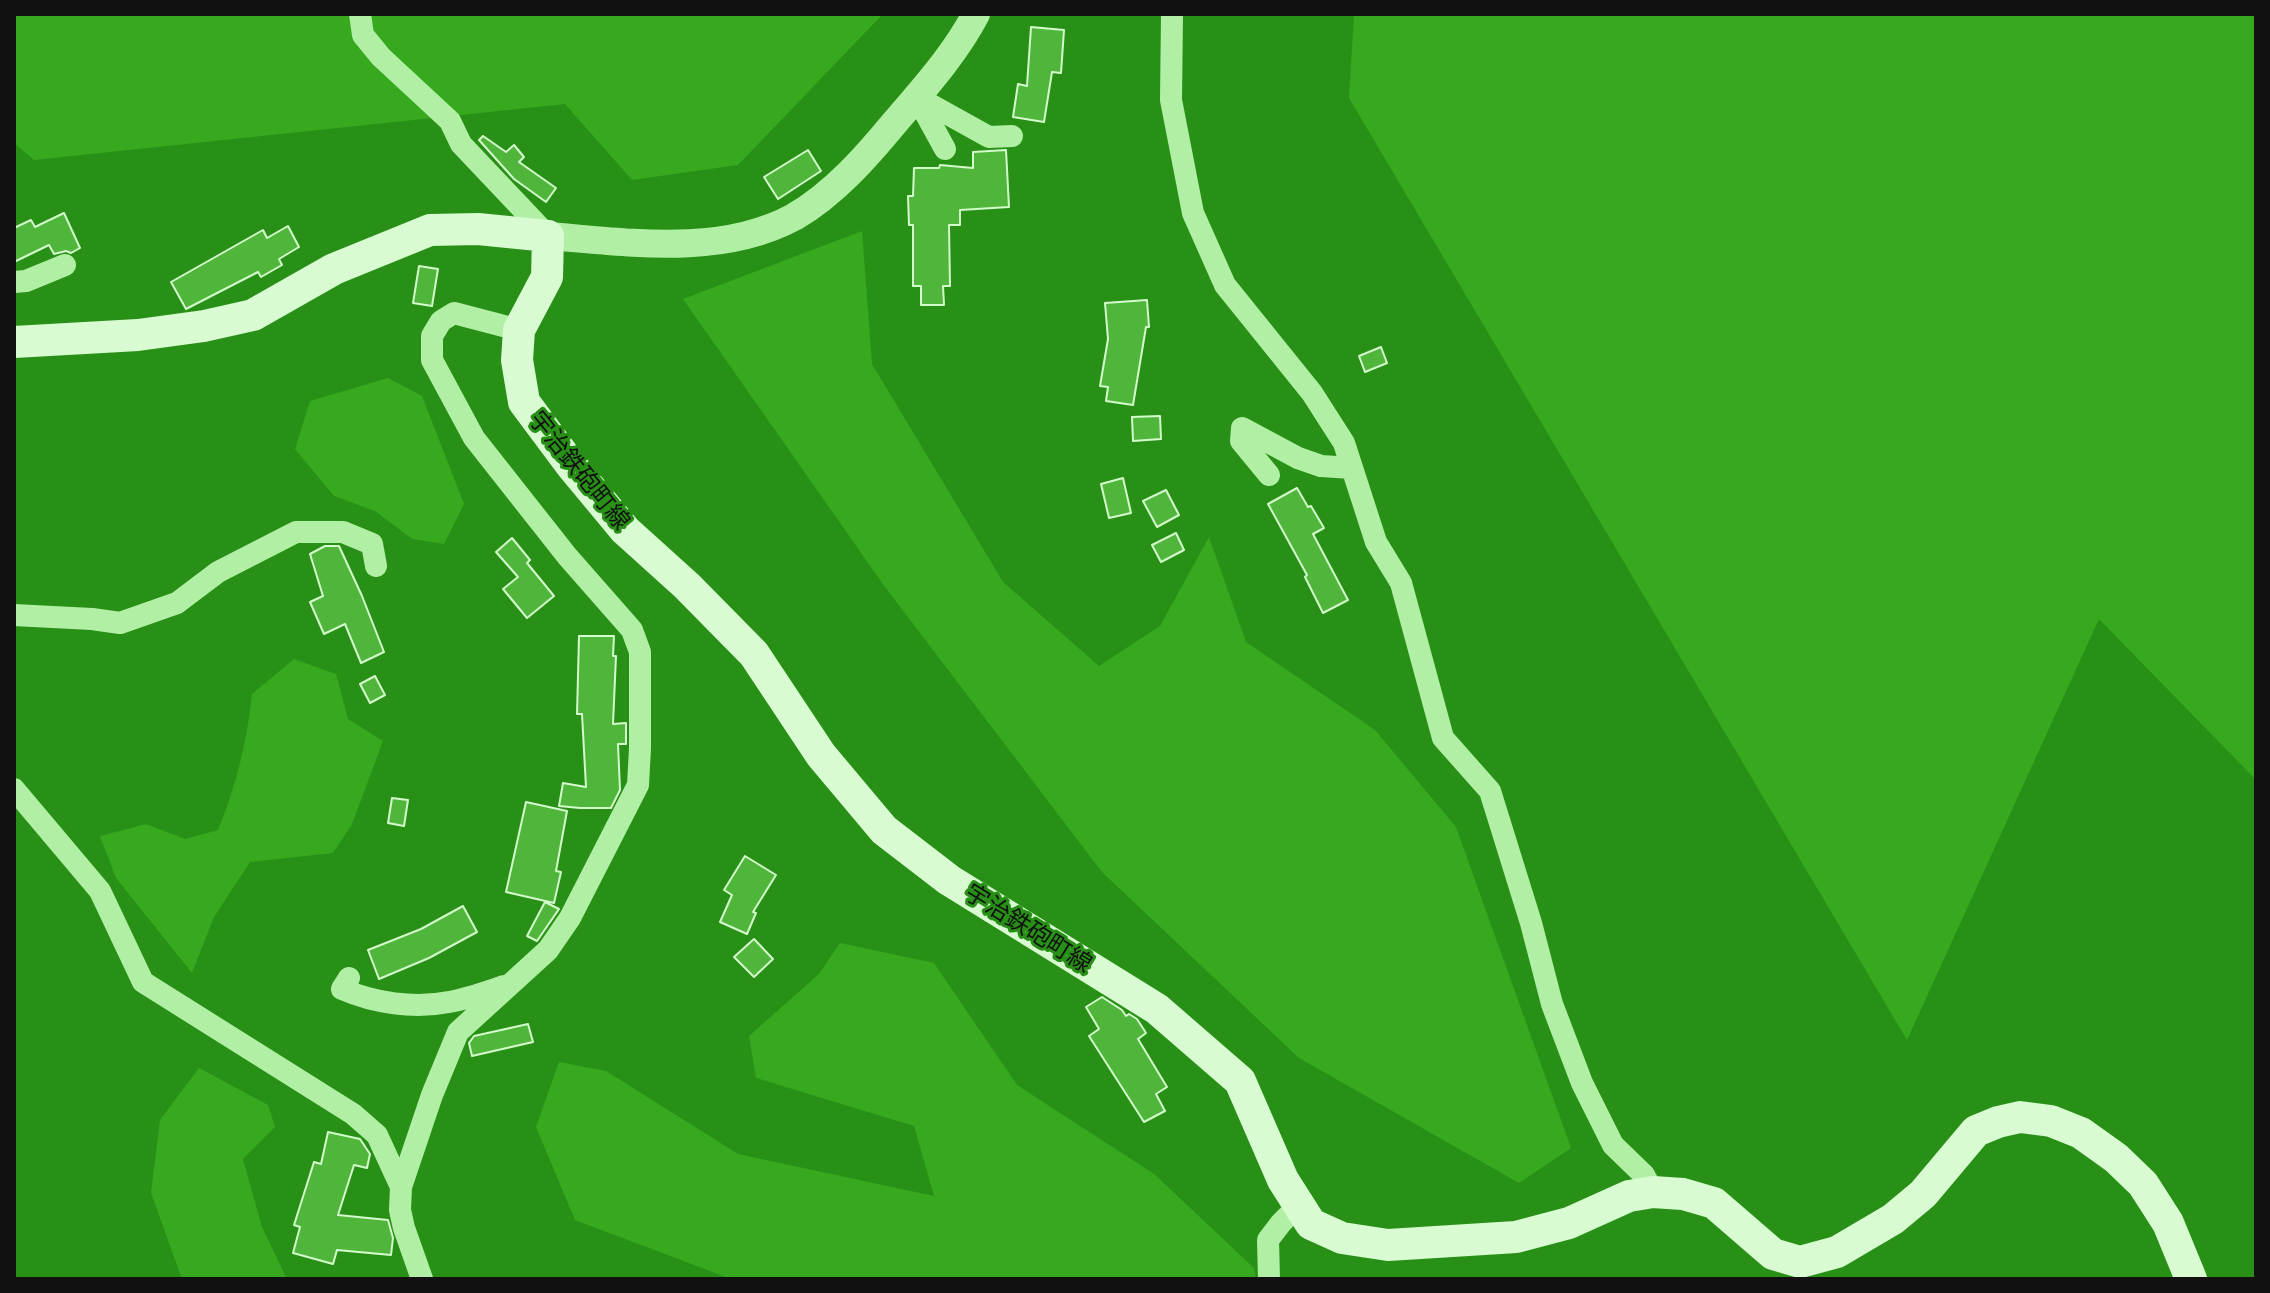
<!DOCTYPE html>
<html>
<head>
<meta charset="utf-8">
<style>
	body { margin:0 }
	#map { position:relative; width:2270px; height:1293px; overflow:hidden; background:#299017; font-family:Mulish,sans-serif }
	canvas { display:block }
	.frame { position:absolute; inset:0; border:16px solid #111; pointer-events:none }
</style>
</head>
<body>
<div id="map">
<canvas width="2270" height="1293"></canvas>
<div class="frame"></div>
</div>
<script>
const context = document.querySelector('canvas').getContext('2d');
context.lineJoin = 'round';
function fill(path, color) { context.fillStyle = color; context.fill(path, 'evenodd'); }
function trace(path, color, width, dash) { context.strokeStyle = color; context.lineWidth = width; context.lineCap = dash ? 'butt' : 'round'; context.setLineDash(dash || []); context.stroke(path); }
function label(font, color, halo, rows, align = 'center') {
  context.font = font + ' Mulish,"Noto Sans JP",sans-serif'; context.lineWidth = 6; context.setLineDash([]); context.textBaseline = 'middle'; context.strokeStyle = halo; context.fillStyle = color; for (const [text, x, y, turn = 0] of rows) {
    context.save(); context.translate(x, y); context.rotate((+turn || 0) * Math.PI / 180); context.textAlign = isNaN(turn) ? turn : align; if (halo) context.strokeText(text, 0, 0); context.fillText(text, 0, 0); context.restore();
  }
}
const green = new Path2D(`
	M14 14H883L738 165 632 180 565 104 34 160 14 143Z
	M1354 14H2256V780L2099 619 1907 1040 1349 98Z
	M862 231 872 364 1003 582 1099 666 1160 626 1209 537 1246 642 1375 730 1456 827 1571 1148 1519 1183 1299 1058 1102 872 885 587 683 299Z
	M388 378 422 396 464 504 444 544 412 539 375 511 334 496 295 449 310 401Z
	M294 659 336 674 348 719 383 741 352 824 333 853 250 862 214 917 192 973 116 878 100 836 146 824 185 839 218 830C236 786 247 742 252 694Z
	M840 943 934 963 1017 1085 1154 1174 1254 1268 1256 1279H731L575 1220 536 1127 559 1062 606 1071 738 1154 934 1196 914 1126 756 1078 749 1036 819 974Z
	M199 1068 268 1105 275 1127 243 1159 262 1227 287 1279H182L151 1193 160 1120Z`);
const building = new Path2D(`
	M1031 27 1064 30 1061 73 1052 72 1044 122 1013 117 1018 84 1027 86Z
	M483 136 506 152 514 145 524 157 519 162 556 188 546 202 514 179 479 140Z
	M808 150 821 171 778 199 764 177Z
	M1006 150 1009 207 960 210V225H949L950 286H943L944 305H921V286H913V225H909L908 196H913L914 168H939L940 165 973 168V152Z
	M64 213 80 248 71 253 66 251 54 254 49 245 14 262V228L31 220 35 227Z
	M288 226 299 247 279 259 282 265 261 277 258 272 186 309 171 282 263 230 267 238Z
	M419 266 438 269 432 306 413 303Z
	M1147 300 1149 327H1146L1133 405 1106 401 1108 387 1100 386 1108 339 1105 303Z
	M1381 347 1387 363 1365 372 1359 356Z
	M1160 416 1161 439 1133 441 1132 417Z
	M1123 478 1131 513 1109 518 1101 484Z
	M1297 488 1308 507 1311 506 1324 528 1313 534 1348 600 1323 613 1305 577 1307 575 1268 504Z
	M1166 490 1179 515 1157 527 1143 501Z
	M1176 533 1184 550 1161 562 1152 545Z
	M512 538 530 560 527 563 554 596 527 618 503 589 518 577 496 552Z
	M325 546H339L362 596 384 652 361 663 345 624 324 634 310 602 323 596 310 554Z
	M579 636H614L613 656H616L613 724 626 723V744H618L620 790 611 808H580L559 806 563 783 586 787 582 714H577Z
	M375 676 385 695 370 703 360 684Z
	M392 798 408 800 404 826 388 823Z
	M526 802 567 811 556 871 561 872 554 903 506 892Z
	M745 856 776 875 753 912 756 913 747 934 720 922 732 895 724 890Z
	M545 902 559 909 537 941 527 936Z
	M463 906 477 932 429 958 379 979 368 950 421 929Z
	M754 939 773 959 754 977 734 957Z
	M1102 997 1122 1010 1126 1016 1129 1014 1137 1019 1146 1033 1138 1039 1167 1087 1156 1094 1165 1111 1144 1122 1089 1036 1099 1029 1086 1007Z
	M528 1024 533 1042 472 1056 469 1043 474 1036Z
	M328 1132 360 1139 370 1154 367 1168 354 1165 338 1215 388 1220 393 1238 391 1255 337 1250 333 1264 293 1253 300 1227 294 1225 314 1162 321 1164Z`);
const minor = new Path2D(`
	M360 14 363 35 381 57 450 121 461 144 548 236
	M1172 14 1171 100 1193 213 1225 285 1312 393 1344 443 1376 542 1401 583 1443 738 1490 791 1531 923 1552 1004 1582 1083 1613 1145 1644 1175 1653 1192
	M917 97 989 137 1012 136
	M917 98 945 149
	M14 282 26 281 65 265
	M1269 475 1241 441 1242 428 1298 458 1321 466 1352 468
	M14 615 92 619 120 623 177 603 218 572 296 532H343L372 544 376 566
	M14 789 100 891 143 982 353 1114 377 1135 401 1187
	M349 978 342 989C374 1003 414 1009 449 1002 467 999 486 992 504 986
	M422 1279 404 1228 400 1210 401 1187 432 1095 458 1032 548 950 570 918 638 785 640 748V652L632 630 567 556 474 438 432 360V336L441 321 454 313 519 330
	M1269 1279 1268 1240 1281 1223 1299 1205`);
const tertiary = new Path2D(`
	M548 236C627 242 720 257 794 217 834 194 867 156 896 121 925 87 955 54 976 14`);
const secondary = new Path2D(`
	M14 342 138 335 204 326 253 315 334 269 430 230 478 229 548 236 547 277 519 330 517 360 524 402 571 465 625 530 687 586 754 654 821 755 884 830 949 880 1157 1009 1240 1081 1283 1180 1311 1224 1342 1238 1388 1245 1516 1237 1569 1223 1629 1196 1653 1192 1683 1194 1714 1203 1773 1254 1800 1262 1837 1252 1893 1219 1923 1194 1976 1131 1998 1122 2020 1117 2051 1121 2081 1133 2116 1158 2143 1184 2168 1223 2191 1279`);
const streetNames = [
	["宇治鉄砲町線",579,471,51],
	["宇治鉄砲町線",1028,929,32]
];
fill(green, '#36a91f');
fill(building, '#50b63b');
trace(building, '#d3fbcb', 2);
trace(minor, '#b1f0a4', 22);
trace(tertiary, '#b1f0a4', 28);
trace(secondary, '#d8fbd2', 32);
label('24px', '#111', '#299017', streetNames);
</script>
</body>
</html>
